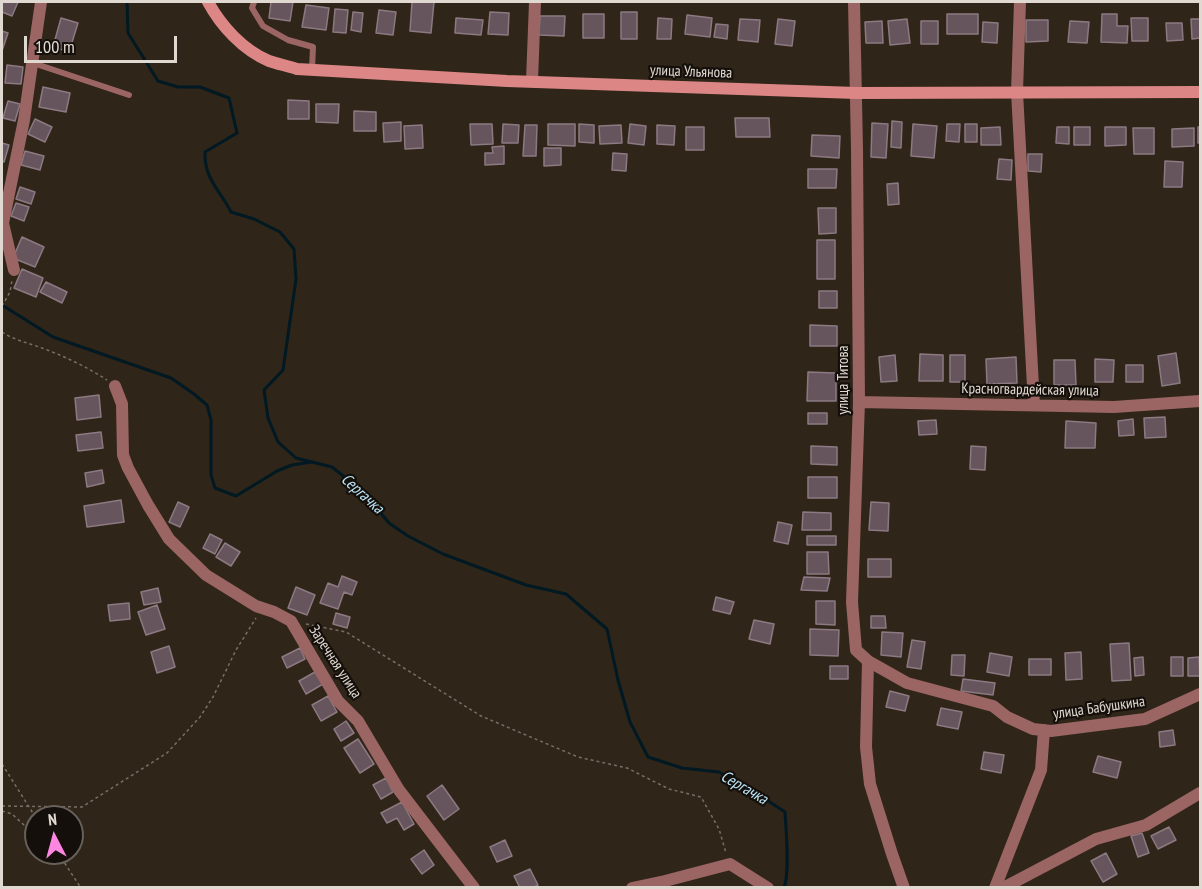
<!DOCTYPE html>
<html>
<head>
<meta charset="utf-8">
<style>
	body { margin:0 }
	#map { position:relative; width:1202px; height:889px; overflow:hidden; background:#302519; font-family:"PT Sans Narrow",sans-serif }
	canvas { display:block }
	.frame { position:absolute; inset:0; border:3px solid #e0d9d1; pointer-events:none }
	.north { position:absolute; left:24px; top:805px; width:60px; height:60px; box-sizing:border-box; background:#140f0a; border:2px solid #66605a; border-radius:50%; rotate:354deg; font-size:16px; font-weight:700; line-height:24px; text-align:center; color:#e0d9d1 }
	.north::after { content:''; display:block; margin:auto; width:21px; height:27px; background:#fd86e1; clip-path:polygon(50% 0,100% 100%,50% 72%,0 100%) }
	.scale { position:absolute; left:24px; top:36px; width:153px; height:27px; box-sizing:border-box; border:3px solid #e0d9d1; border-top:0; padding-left:8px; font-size:18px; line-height:21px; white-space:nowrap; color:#e0d9d1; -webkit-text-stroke:4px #140f0a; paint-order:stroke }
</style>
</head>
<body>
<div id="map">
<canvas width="1202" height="889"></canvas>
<div class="frame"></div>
<div class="north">N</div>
<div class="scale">100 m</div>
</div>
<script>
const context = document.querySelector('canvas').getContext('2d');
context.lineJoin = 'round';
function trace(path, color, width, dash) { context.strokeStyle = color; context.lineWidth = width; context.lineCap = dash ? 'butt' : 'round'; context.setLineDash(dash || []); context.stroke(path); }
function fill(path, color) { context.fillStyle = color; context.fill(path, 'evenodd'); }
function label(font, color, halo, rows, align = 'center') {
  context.font = font + ' "PT Sans Narrow",sans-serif'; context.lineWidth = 4.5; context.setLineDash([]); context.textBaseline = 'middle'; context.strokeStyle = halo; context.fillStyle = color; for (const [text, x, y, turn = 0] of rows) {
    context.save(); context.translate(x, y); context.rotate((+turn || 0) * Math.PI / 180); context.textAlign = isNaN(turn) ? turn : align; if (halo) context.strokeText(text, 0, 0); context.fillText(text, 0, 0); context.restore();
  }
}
const stream = new Path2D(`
	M127 2 128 33 158 81 178 87H200L229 98 237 133 205 152C204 179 220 190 231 212L254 219 280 232 294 249 296 279 283 370 264 390 268 418 278 442 296 458 332 467 362 491 389 523 408 536 443 554 526 585 566 594 607 629 618 680 630 722 648 757 682 768 719 772 750 789 785 812C786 830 790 873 784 888
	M2 305 53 337 171 378 194 394 207 405 211 420V475L215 488 236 496 277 471 292 465 312 462`);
const building = new Path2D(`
	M2 2H18L12 16 2 12Z
	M271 2H293L290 21 269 18Z
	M412 2H434L431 33 410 31Z
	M306 5 329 8 326 30 302 27Z
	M335 9 348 10 346 33 333 32Z
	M379 10 396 12 393 35 376 33Z
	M353 12 363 13 361 32 351 30Z
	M490 12 509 13 508 35 488 34Z
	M621 12H637V39H621Z
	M583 14H604V38H583Z
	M947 14H978V34H947Z
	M1102 14H1117V26H1128L1127 43 1101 42Z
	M687 15 712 18 710 37 685 34Z
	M540 16H565L564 36 539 35Z
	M61 18 78 23 69 52 53 47Z
	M456 18 483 20 481 35 455 33Z
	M658 18 672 19 671 39H657Z
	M1131 18H1148V41H1132Z
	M740 19 760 20 758 42 738 40Z
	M778 19 795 21 792 46 775 44Z
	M907 19 910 43 890 45 888 21Z
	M1191 19H1200V38L1192 39Z
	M1026 20H1048V41L1026 42Z
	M882 21 883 43H866L865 22Z
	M921 21H938V44H921Z
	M1070 21 1089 22 1087 43 1068 42Z
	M983 22 998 23 997 43 982 42Z
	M1166 23H1182L1183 40 1167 41Z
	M716 24 728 25 727 39 714 37Z
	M2 31 8 33 2 51Z
	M7 65 23 67 21 84 5 83Z
	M43 87 70 93 66 112 39 107Z
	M288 100 309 101V119H288Z
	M8 101 20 104 15 121 3 118Z
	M316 104H339L338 123 316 122Z
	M354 111 376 112V131H354Z
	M735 118H769L770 137H736Z
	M35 119 52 127 45 142 28 134Z
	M892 121 902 122 901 148 891 147Z
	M401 122V141L384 142 383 123Z
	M872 123 888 124 886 158 871 157Z
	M470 124H492L493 144 471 145Z
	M503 124 519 125 518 143H502Z
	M548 124H575V146L548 145Z
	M579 124 594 125V143L579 142Z
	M630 124 646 126 644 145 628 143Z
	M913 124 937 126 934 158 911 156Z
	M947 124H960L959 142 946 141Z
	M965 124H977V142H965Z
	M422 125 423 148 405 149 404 126Z
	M525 125H537L536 156H523Z
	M621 125 622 143 600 144 599 126Z
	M657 125 675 126 674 145 657 144Z
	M686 127H704V150H686Z
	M1000 127 1001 145H981V128Z
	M1057 127H1069V144L1056 143Z
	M1074 127H1090V145H1074Z
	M1105 127H1126V145L1105 146Z
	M1198 127H1200V143H1198Z
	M1133 128H1154V154H1134Z
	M1194 128V146L1172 147V129Z
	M812 135 840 136 839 158 811 156Z
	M2 143 9 145 4 162 2 161Z
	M504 146V164L485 165V153H493L492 147Z
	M544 148H561V165L544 166Z
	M25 151 44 156 40 170 21 165Z
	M613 153 627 154 626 171 612 170Z
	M1028 154H1042L1041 172 1028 171Z
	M999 159 1012 160 1011 180 997 179Z
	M1165 161 1183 162 1182 187H1164Z
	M808 169H837L836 188H808Z
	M898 183 899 204 888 205 887 184Z
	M20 187 35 192 31 204 16 199Z
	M16 203 29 207 24 221 11 216Z
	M818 208H836V233L819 234Z
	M22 237 44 247 35 267 13 258Z
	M817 240H835V279H817Z
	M22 269 43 278 36 297 14 288Z
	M46 282 67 292 62 303 40 292Z
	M819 291H837V308H819Z
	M810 325 837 326V346H810Z
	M1176 353 1180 383 1162 386 1158 356Z
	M920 354 943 355V381H919Z
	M895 355 897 381 881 382 879 357Z
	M950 355H965V382H950Z
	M1016 357 1017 383 987 384 986 359Z
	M1095 359 1114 360 1113 382H1095Z
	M1054 360H1075L1076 385H1054Z
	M1126 365H1143V382H1126Z
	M808 372 836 373V401H807Z
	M99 395 101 417 77 420 75 398Z
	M808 413H827V424H808Z
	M1165 417 1166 437 1145 438 1144 418Z
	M1133 419 1134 435 1119 436 1118 421Z
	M936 420 937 434 919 435 918 421Z
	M1066 421 1096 423 1095 448H1065Z
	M101 432 103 448 78 451 76 435Z
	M811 446 837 447V465L811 464Z
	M971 446 986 447 985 470 970 469Z
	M102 470 104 483 87 487 85 473Z
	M808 477H837V498H808Z
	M121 500 124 522 87 527 84 506Z
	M178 502 189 507 180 527 169 522Z
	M871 502 889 503 888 531 869 530Z
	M803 512 831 513V530H802Z
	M778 522 792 525 788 544 774 541Z
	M210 534 222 540 215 554 203 548Z
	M807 536H836V545H807Z
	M225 543 240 552 231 566 216 557Z
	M807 552H828L829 574H807Z
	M868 559H891V577H868Z
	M342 576 357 582 352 595 344 592 338 609 320 603 328 583 338 587Z
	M804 577 830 578 827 591 801 590Z
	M296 587 315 595 307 615 288 608Z
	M158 588 161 602 144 605 141 592Z
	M716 597 734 602 730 614 713 610Z
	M816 601H835V625L816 624Z
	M129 603 130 619 110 621 108 605Z
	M157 605 165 629 146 635 138 612Z
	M336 613 350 617 347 628 333 624Z
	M871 616H885L886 628H871Z
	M754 620 774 624 770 644 749 639Z
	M810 629 839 630 838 656 810 655Z
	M882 632 903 633 901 657 881 655Z
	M912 640 925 642 921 669 907 667Z
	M1129 643 1131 680 1112 681 1110 644Z
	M169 646 175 667 157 673 151 652Z
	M300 648 305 659 287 668 282 657Z
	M1081 652 1082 679 1066 680 1065 653Z
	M990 653 1012 657 1009 676 987 672Z
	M952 655H965L964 676 951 675Z
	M1143 657 1144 675 1135 676 1134 658Z
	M1171 657H1183V676H1171Z
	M1199 657 1200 676H1188V658Z
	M1029 659H1051V675H1029Z
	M830 666H848V679H830Z
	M315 672 323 684 306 694 299 681Z
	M963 679 995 683 993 695 961 691Z
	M890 691 909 696 905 711 886 707Z
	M328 696 337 712 321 721 312 705Z
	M941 708 962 712 958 729 937 725Z
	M346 721 354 733 341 741 334 729Z
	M1173 730 1175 745 1160 747 1159 732Z
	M358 739 374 764 360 773 344 748Z
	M984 752 1004 755 1001 773 981 769Z
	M1098 756 1121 762 1117 778 1093 772Z
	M386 778 393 792 381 799 373 785Z
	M442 785 459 809 444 820 427 796Z
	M402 802 414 824 404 830 397 818 387 823 381 813Z
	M1169 827 1176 840 1158 849 1151 836Z
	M1142 833 1149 853 1138 857 1131 836Z
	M505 840 512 856 497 862 490 847Z
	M424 850 434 865 422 874 411 859Z
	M1106 853 1117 874 1103 882 1091 861Z
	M530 869 538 885 532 888H520L514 876Z`);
const path = new Path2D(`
	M2 306 10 292 12 280
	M2 332C14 340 28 343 42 348 64 356 87 367 107 380
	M306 624 346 632 481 716 578 757 627 768 669 789 701 797 719 829 726 853
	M2 764 36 818
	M2 806 82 807 167 753 200 717 213 697 236 650 256 618
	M2 811 12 814 36 836
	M55 853 61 858
	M58 853 81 888`);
const service = new Path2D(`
	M254 2 252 8 263 26 288 40 313 47 312 69
	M33 63 129 95`);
const minor = new Path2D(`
	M854 2 857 149 859 402 852 602 856 650 868 661 907 683 993 706 1007 717 1033 729 1051 731 1145 719 1200 694
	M1020 2 1017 92 1034 405
	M532 81 535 2
	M14 270 3 223 24 120 41 2
	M115 386 122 404 123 455 128 468 148 505 169 539 206 575 256 606 274 612 291 621 338 701 358 721 399 790 474 888
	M859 402 1114 407 1200 401
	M868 661 866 747 870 784 892 854 904 888
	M632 888 665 881 730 864 768 888
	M995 888 1041 770 1044 730
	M1003 888 1096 839 1146 825 1200 793`);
const secondary = new Path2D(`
	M208 2C221 26 243 50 269 61 278 64 288 66 297 69L507 81 856 93 1200 92`);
const streetNames = [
	["улица Ульянова",691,72,2],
	["улица Титова",844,380,-90],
	["Красногвардейская улица",1030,390,1],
	["Заречная улица",335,662,57],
	["улица Бабушкина",1099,708,-8]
];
const waterNames = [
	["Сергачка",362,494,42],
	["Сергачка",744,788,30]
];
trace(stream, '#001922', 3);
fill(building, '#67555d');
trace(building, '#8c7982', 1.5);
trace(path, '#786f65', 1.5, [3, 3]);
trace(service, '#9a6563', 6);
trace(minor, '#9a6563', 12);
trace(secondary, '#dc8785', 12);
label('15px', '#e0d9d1', '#140f0a', streetNames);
label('italic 16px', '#bbe5f6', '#140f0a', waterNames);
</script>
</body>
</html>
